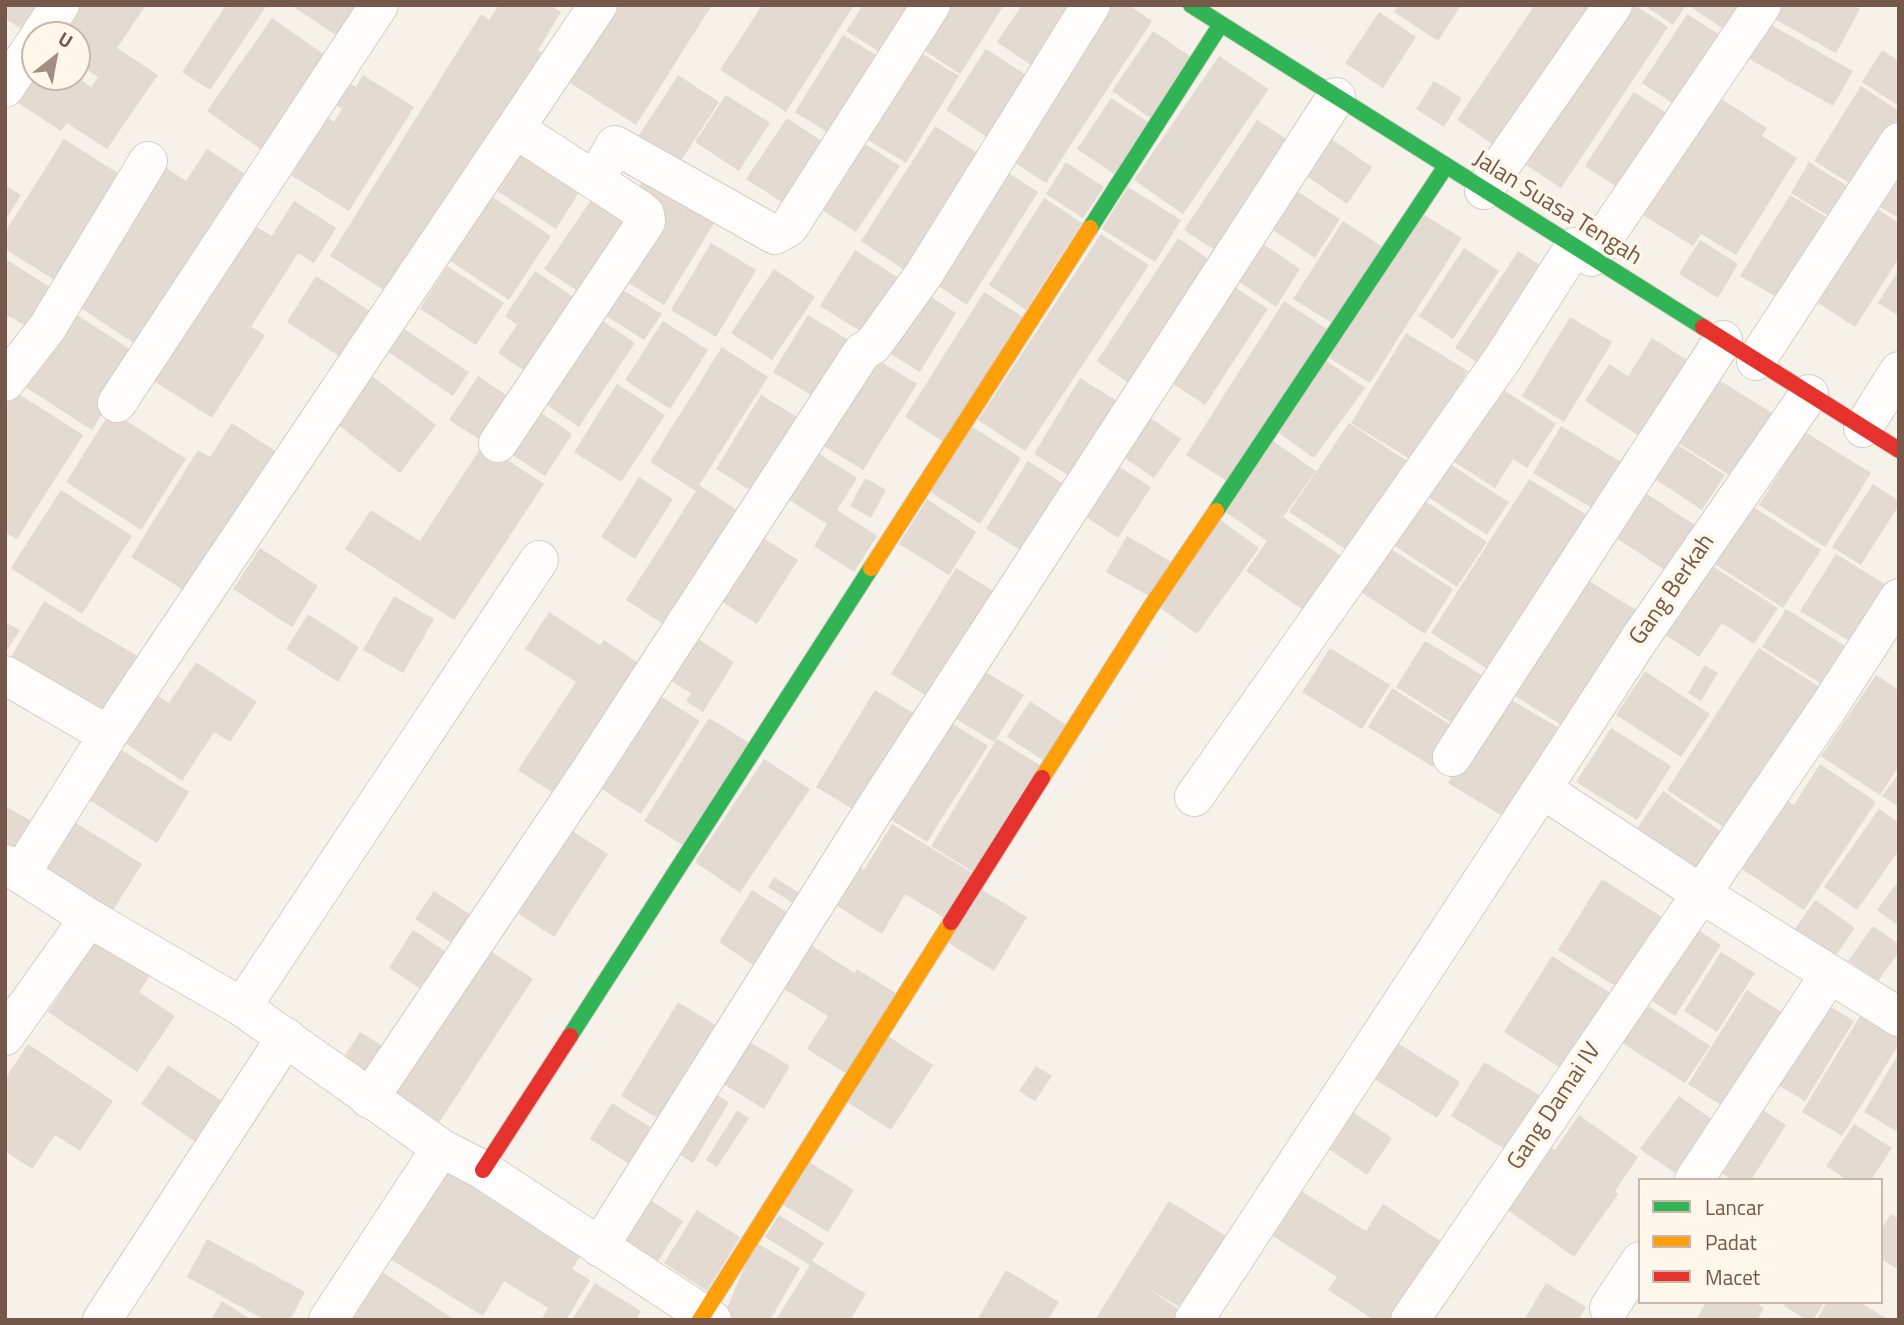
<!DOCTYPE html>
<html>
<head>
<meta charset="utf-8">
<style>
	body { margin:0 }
	#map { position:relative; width:1904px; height:1325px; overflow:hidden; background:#f6f2e9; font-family:"Titillium Web",sans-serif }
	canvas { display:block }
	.frame { position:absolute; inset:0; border:7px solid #755849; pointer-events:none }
	.legend { position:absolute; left:1638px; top:1178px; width:245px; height:126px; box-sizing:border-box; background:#fff7ea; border:2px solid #c8b7aa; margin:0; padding:9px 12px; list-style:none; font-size:21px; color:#755849 }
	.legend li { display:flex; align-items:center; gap:14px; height:35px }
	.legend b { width:35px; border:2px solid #c8b7aa }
	.north { position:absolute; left:21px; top:21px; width:70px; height:70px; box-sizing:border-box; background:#fff7ea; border:2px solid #c8b7aa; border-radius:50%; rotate:31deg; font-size:19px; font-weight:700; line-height:28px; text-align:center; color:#755849 }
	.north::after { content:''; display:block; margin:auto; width:24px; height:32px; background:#a28e81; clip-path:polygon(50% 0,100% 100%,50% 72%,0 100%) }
</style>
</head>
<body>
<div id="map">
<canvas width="1904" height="1325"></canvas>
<div class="frame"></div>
<ul class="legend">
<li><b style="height:9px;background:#30b455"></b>Lancar</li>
<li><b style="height:9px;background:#ff9f0a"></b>Padat</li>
<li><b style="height:9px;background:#e5322d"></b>Macet</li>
</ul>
<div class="north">U</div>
</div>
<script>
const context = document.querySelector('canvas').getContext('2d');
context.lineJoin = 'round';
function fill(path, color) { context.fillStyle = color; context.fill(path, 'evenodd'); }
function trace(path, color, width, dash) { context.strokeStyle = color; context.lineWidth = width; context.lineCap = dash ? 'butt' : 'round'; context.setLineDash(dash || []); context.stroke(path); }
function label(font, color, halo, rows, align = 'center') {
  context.font = font + ' "Titillium Web",sans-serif'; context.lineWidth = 7; context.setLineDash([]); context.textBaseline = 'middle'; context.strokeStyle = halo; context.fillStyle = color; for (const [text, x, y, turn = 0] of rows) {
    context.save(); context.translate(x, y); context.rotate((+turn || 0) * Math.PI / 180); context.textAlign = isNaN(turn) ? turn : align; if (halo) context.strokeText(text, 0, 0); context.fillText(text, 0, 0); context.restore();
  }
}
const building = new Path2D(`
	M5 5H57L35 37 5 19Z
	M72 5H146L117 48 158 75 107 149 67 123 61 131 9 97 35 77H76L91 87 98 77 77 63V35H52Z
	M226 5H267L210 90 182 72Z
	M291 5H360L339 37Z
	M499 5H550L561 12 538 50 544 54 392 295 330 256 481 14 489 20Z
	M615 5H712L636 125 567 81Z
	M762 5H854L786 112 720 70Z
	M863 5H925L891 59 846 31Z
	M939 5H1004L960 74 914 44Z
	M1022 5H1081L1038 70 997 42Z
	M1097 5H1128L1152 21 1046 183 1001 154Z
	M1399 5H1461L1438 41 1394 12Z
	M1535 5H1603L1504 152 1457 120Z
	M1618 5H1635L1668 27 1561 188 1516 158Z
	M1644 5H1686L1673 25Z
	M1694 5H1750L1731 34 1692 8Z
	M1782 5H1853L1860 9 1836 53 1774 19Z
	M1379 12 1416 37 1383 88 1345 63Z
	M1687 14 1726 39 1681 109 1642 83Z
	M272 18 332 60 266 153 207 111Z
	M1764 21 1853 71 1833 106 1744 56Z
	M1153 31 1194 59 1153 120 1112 91Z
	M843 35 884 60 836 138 795 112Z
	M913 48 959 76 906 163 860 135Z
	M986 49 1034 80 994 142 946 110Z
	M1882 50 1899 61V106L1862 82Z
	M1219 56 1269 89 1183 214 1134 180Z
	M363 75 414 107 349 211 281 169 318 112 334 122 342 109 330 101 344 79 356 87Z
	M678 75 719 102 671 176 630 149Z
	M1434 81 1462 98 1444 127 1416 109Z
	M1861 86 1899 111V133L1862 191 1814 161Z
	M1634 92 1674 118 1624 192 1585 166Z
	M1712 93 1767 128 1762 136 1797 158 1736 255 1701 234 1693 246 1638 212Z
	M726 95 770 123 739 171 695 142Z
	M1111 98 1151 124 1117 176 1077 149Z
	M787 118 826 144 785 204 746 179Z
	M1257 120 1297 146 1224 256 1184 230Z
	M935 126 993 163 918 279 861 241Z
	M1330 138 1372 167 1347 204 1305 175Z
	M64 139 130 181 64 286 5 249V232Z
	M859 140 900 166 856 232 816 206Z
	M527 142 583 186 556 229 496 190Z
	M207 149 250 177 143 349 75 304 165 167 186 181Z
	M1899 161V218L1873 203Z
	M1066 162 1104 187 1083 218 1046 194Z
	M1809 162 1857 192 1838 222 1791 193Z
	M999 167 1038 192 967 305 928 279Z
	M646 176 716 220 664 305 617 276 632 198Z
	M5 185 21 195 5 221Z
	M600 187 643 217 588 298 544 269Z
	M1128 187 1181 220 1155 262 1102 229Z
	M1292 188 1340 219 1315 258 1267 226Z
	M488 194 551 236 509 300 446 258Z
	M1790 195 1829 219 1780 299 1740 276Z
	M1044 198 1082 223 1026 310 989 285Z
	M294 201 336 228 314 263 298 253 251 327 265 335 212 418 146 376 253 225 272 236Z
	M1868 203 1899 223V258L1855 327 1809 297Z
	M1421 213 1462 238 1370 383 1329 358Z
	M1343 221 1386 249 1337 326 1293 299Z
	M1101 234 1149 265 1025 451 978 420Z
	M1253 237 1300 269 1276 307 1228 274Z
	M1178 238 1216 264 1134 387 1097 361Z
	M1700 240 1738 264 1718 298 1679 274Z
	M711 243 756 270 716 337 671 310Z
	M1464 248 1499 271 1453 339 1419 316Z
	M855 250 908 284 873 339 820 306Z
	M1518 251 1550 272 1487 369 1455 348Z
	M5 259 58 292 34 331 9 316 5 322Z
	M447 266 504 303 476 345 420 309Z
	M774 269 815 297 772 360 731 333Z
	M1899 270V316L1878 303Z
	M535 271 584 304 535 378 498 353 517 325 505 316Z
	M316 276 381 318 351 364 287 322Z
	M1224 280 1268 309 1205 405 1161 376Z
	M610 282 662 314 644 340 594 308Z
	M917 288 956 313 920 372 881 348Z
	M984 292 1028 320 948 445 905 417Z
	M1284 301 1331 332 1233 485 1186 455Z
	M69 310 139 355 92 430 22 385Z
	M589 312 635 343 579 427 534 396Z
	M808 315 858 346 824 403 773 372Z
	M1570 317 1612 342 1564 422 1522 396Z
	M663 321 708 350 670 409 625 380Z
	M400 326 469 372 453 396 384 349Z
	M1406 333 1468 371 1413 461 1351 423Z
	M1652 338 1698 367 1650 443 1585 401 1609 364 1628 376Z
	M722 347 768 377 699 485 749 518 676 632 626 600 696 491 650 462Z
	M867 353 917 384 863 470 814 440Z
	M1327 361 1365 388 1314 458 1277 432Z
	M368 373 436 425 400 473 332 420Z
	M1711 375 1782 419 1742 483 1672 439Z
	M478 376 518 403 490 446 449 420Z
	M1080 378 1120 403 1074 479 1034 454Z
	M617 384 665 415 621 482 574 452Z
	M1496 385 1556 424 1527 468 1513 459 1495 488 1448 458Z
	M6 386 83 435 17 539 5 532Z
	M761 395 807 423 761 497 716 469Z
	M530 405 572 434 545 476 502 448Z
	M111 411 186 459 141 530 66 482Z
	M1148 416 1181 439 1154 478 1120 455Z
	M232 423 285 457 196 598 131 557 198 450 210 457Z
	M1349 423 1410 463 1350 552 1289 512Z
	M971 426 1021 458 980 524 930 492Z
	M1561 426 1628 466 1600 513 1533 473Z
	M1805 432 1871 473 1825 547 1759 505Z
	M1667 438 1725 475 1702 510 1644 472Z
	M1273 441 1316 471 1283 517 1349 561 1312 616 1246 571 1267 541 1224 511Z
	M483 444 544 484 454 620 345 549 371 510 420 541Z
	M807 446 857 478 837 510 877 536 854 572 814 546 827 524 777 492Z
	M1104 457 1151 487 1118 538 1071 507Z
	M1443 460 1509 502 1487 535 1422 493Z
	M1028 461 1065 485 1024 552 986 529Z
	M639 477 673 499 635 559 601 537Z
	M865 478 886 490 871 518 850 506Z
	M1529 479 1595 520 1497 675 1431 633Z
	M1873 484 1899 501V505L1861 565 1832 547Z
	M1636 487 1701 529 1671 574 1607 532Z
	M61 490 132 536 82 614 11 568Z
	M1416 495 1487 542 1457 587 1387 541Z
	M927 499 976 532 949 575 899 544Z
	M1747 503 1821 550 1783 608 1710 561Z
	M1218 518 1259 548 1197 634 1156 605Z
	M749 529 798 560 757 624 708 593Z
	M1127 536 1175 564 1154 599 1106 572Z
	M1382 543 1453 589 1425 634 1353 587Z
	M260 548 318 586 292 627 233 589Z
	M1836 554 1896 591 1861 648 1800 611Z
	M1708 563 1778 608 1754 644 1722 623 1699 657 1658 630Z
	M956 568 995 592 930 698 891 674Z
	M1573 571 1639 612 1566 728 1501 687Z
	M394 596 434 619 403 673 363 650Z
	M44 601 146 661 113 717 11 657Z
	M1786 609 1853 651 1830 689 1762 647Z
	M549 612 600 645 604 640 649 670 564 800 518 770 576 682 525 649Z
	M308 614 359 647 338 682 286 649Z
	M5 622 20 630 5 653Z
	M689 633 734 662 703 712 686 701 691 693 663 676Z
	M1425 641 1490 680 1460 728 1396 687Z
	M1330 648 1390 685 1362 729 1302 692Z
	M1759 648 1821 688 1737 836 1667 790Z
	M196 662 257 702 230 742 214 732 182 781 121 740 152 692 169 703Z
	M974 665 1024 695 994 742 945 712Z
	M1705 665 1718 673 1701 701 1688 693Z
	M1645 671 1710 714 1681 757 1616 715Z
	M1876 675 1899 690V766L1880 795 1821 756Z
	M647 688 700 721 641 814 589 781Z
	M1392 688 1457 729 1433 767 1368 727Z
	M875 690 920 717 861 814 816 787Z
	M1501 694 1566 732 1512 822 1448 783Z
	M1030 701 1068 726 1046 762 1007 737Z
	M709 718 751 744 686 847 644 821Z
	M945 719 988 746 927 842 885 816Z
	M1611 728 1671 766 1637 820 1576 782Z
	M997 739 1045 768 980 876 931 846Z
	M115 746 189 792 157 843 83 796Z
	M764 759 810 789 740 893 695 862Z
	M1820 764 1876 802 1804 910 1730 861 1775 792 1794 805Z
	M1899 773V807L1882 796Z
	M1663 791 1729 837 1697 884 1630 838Z
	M5 806 36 824 14 861 5 856Z
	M1879 809 1899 823V850L1857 910 1824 887Z
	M73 821 142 864 112 912 43 870Z
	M560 823 608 854 554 937 507 906Z
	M892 824 974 874 946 919 905 894 882 934 831 902 854 863 864 870Z
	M774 877 801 894 794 904 768 887Z
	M1602 879 1665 919 1620 989 1558 950Z
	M1899 880V926L1877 910Z
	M979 888 1027 917 994 971 947 942Z
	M752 890 801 921 767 974 719 942Z
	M434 891 474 917 456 946 415 919Z
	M1815 900 1855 928 1834 958 1794 930Z
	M1683 920 1721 945 1675 1016 1637 991Z
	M1873 926 1899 944V952L1878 981 1848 961Z
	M413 930 456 958 431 996 389 968Z
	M99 935 153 971 139 992 175 1016 137 1072 48 1012Z
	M803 940 854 973 857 969 902 997 852 1077 807 1049 828 1016 776 984Z
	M484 947 533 979 432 1133 383 1102Z
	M1721 952 1755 973 1717 1032 1684 1011Z
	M1552 956 1615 996 1567 1072 1504 1032Z
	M1747 990 1786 1015 1726 1108 1688 1084Z
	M678 1002 730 1034 672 1127 621 1096Z
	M1823 1002 1854 1021 1805 1101 1775 1083Z
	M1644 1003 1710 1046 1685 1083 1619 1041Z
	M1866 1006 1899 1026V1044L1842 1136 1802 1112Z
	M360 1032 394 1053 377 1082 342 1060Z
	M886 1035 933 1065 891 1130 844 1100Z
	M743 1038 790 1066 764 1109 717 1080Z
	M1391 1039 1460 1082 1437 1118 1368 1075Z
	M28 1044 113 1101 80 1151 55 1135 32 1169 5 1151V1079Z
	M1899 1053V1126L1896 1131 1864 1112Z
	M1484 1062 1549 1101 1516 1156 1451 1116Z
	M168 1065 232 1108 204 1148 141 1104Z
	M1036 1066 1052 1076 1035 1101 1019 1091Z
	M704 1087 729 1102 693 1163 667 1146Z
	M1679 1096 1713 1120 1675 1173 1640 1149Z
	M1749 1101 1786 1125 1751 1180H1732L1708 1164Z
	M612 1103 662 1134 640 1171 590 1139Z
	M737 1110 749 1118 717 1167 706 1160Z
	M1351 1111 1392 1138 1367 1175 1327 1148Z
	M1579 1115 1638 1157 1615 1191 1618 1194 1574 1257 1502 1206 1546 1144 1555 1150Z
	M1854 1124 1892 1148 1871 1180H1847L1826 1166Z
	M442 1157 543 1218 536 1229 580 1256 572 1269 590 1280 566 1320H541L548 1308 504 1281 483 1316 382 1254Z
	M806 1160 854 1190 828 1232 780 1203Z
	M1293 1186 1366 1231 1383 1204 1450 1247 1404 1320H1374L1328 1290 1337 1277 1265 1231Z
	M642 1195 683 1221 652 1271 611 1246Z
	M1169 1201 1234 1241 1190 1313 1145 1287 1195 1320H1095Z
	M697 1210 740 1237 707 1291 664 1263Z
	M1891 1214 1899 1219V1270L1881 1259V1230Z
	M779 1215 824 1243 812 1261 866 1294 850 1320H776L810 1265 765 1237Z
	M207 1239 305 1292 290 1320H265L187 1277Z
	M755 1242 800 1268 770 1320H722Z
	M378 1269 455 1320H344Z
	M1006 1270 1059 1302 1048 1320H977Z
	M595 1283 641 1311 636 1320H572Z
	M1546 1283 1586 1307 1578 1320H1524Z
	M222 1301 252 1320H211Z
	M1706 1302H1755L1764 1308 1757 1320H1696Z
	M1786 1302H1824L1813 1320H1807L1784 1306Z
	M1827 1302H1860L1889 1320H1817Z`);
const street = new Path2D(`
	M40 35 60 5
	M5 88 35 43
	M595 180 615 145 775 235 789 227 931 5
	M1484 190 1613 5
	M1591 257 1762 5
	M1756 361 1899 142
	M5 382 47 328 148 161
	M117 403 379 5
	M1863 428 1899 371
	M498 443 646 222 645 214 639 209 517 130
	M5 675 108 735
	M1452 757 1723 340
	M1542 789 1640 638 1809 394
	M1194 797 1503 358 1574 247
	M5 864 89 918 242 1007 441 1148 483 1170 712 1320
	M21 873 108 735 598 5
	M242 1007 539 560
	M5 1036 89 918
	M369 1099 588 774 862 352 873 345 924 274 1091 5
	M1694 1180 1829 975
	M599 1247 877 805 1336 97
	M1609 1308 1640 1261
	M102 1320 286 1037
	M328 1320 441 1148
	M1194 1320 1542 789 1700 893 1899 1017
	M1410 1320 1830 705 1899 598`);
const fast = new Path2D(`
	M1191 5 1703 327
	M1090 228 1221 24
	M1216 511 1446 166
	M570 1036 871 568`);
const slow = new Path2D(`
	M871 568 1090 228
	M1042 778 1150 608 1216 511
	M700 1320 951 922`);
const jam = new Path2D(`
	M1703 327 1899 450
	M951 922 1042 778
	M483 1170 570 1036`);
const streetNames = [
	["Jalan Suasa Tengah",1557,209,32],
	["Gang Berkah",1673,590,-55],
	["Gang Damai IV",1555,1107,-56]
];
fill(building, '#e3dad1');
trace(street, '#d5cec6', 40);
trace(fast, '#d6cec6', 18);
trace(slow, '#d6cec6', 18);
trace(jam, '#d6cec6', 18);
trace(street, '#fefdfc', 38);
trace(fast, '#30b455', 16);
trace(slow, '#ff9f0a', 16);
trace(jam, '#e5322d', 16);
label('24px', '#755849', '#fff7ea', streetNames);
</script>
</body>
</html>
